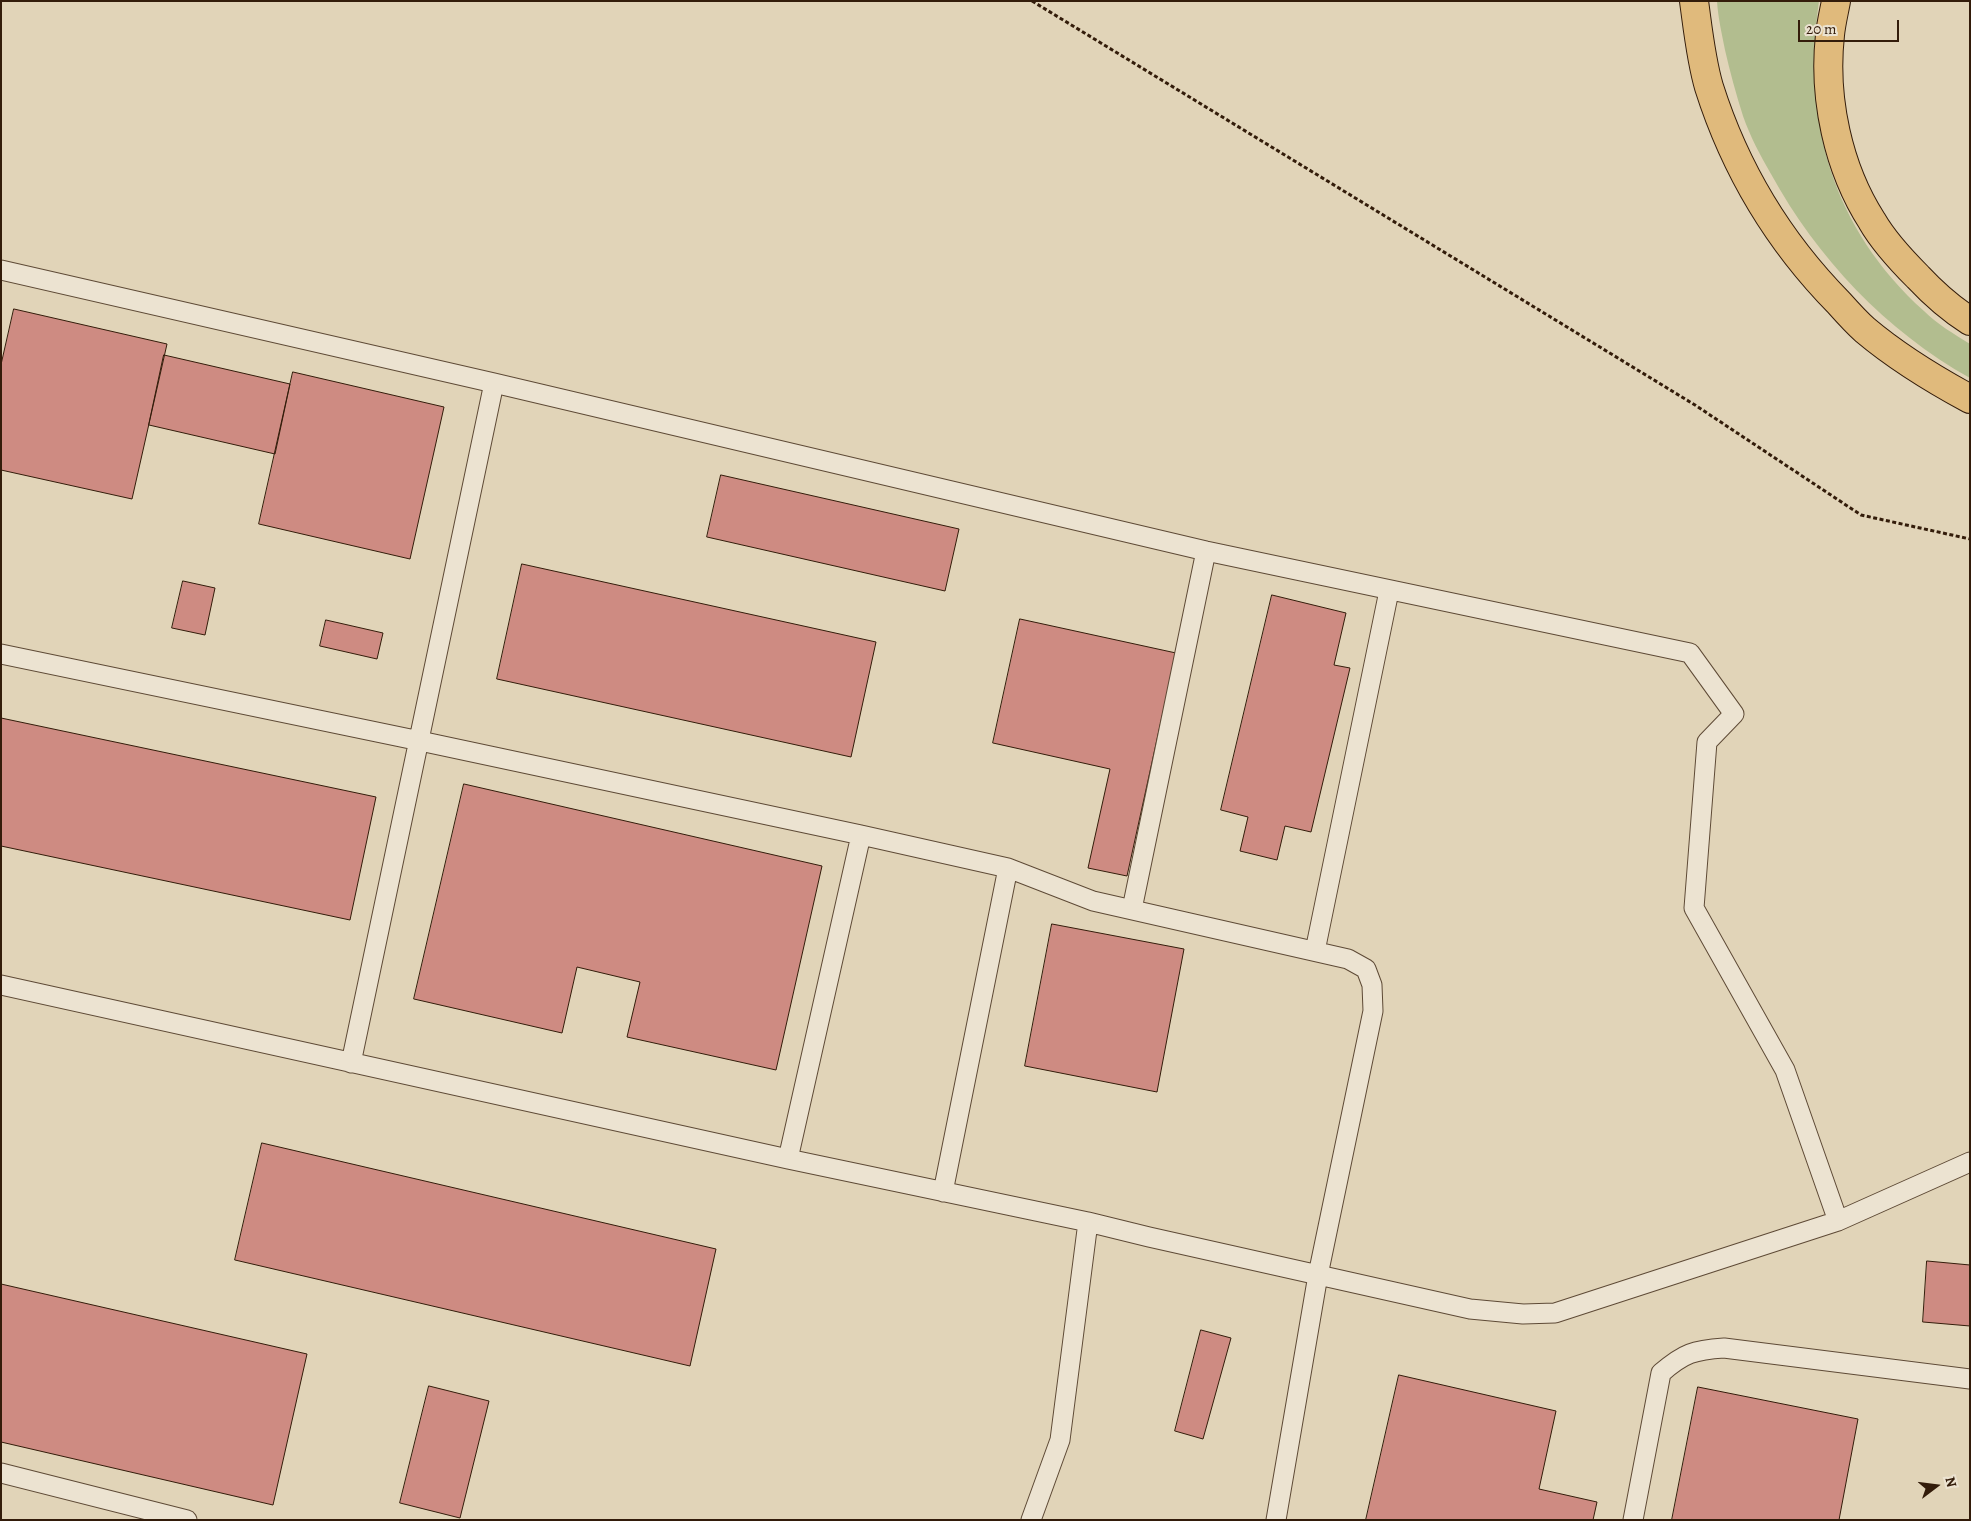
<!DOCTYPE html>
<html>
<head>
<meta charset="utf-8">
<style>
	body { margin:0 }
	#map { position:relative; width:1971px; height:1521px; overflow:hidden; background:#e1d4b8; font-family:Alegreya,serif }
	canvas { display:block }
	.frame { position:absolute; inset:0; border:2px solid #331c0a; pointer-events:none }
	.north { position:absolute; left:1911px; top:1461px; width:50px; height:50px; -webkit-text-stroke:4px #ece3d1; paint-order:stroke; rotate:75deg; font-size:14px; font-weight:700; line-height:20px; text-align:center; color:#331c0a }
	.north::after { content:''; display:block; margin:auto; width:18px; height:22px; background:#331c0a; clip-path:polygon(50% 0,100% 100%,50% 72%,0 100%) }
	.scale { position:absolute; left:1798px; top:20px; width:101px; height:22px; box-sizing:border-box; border:2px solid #331c0a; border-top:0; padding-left:6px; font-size:15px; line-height:18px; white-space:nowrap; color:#331c0a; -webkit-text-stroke:4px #ece3d1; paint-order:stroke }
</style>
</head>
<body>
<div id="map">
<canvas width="1971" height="1521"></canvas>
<div class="frame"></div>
<div class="north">N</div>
<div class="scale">20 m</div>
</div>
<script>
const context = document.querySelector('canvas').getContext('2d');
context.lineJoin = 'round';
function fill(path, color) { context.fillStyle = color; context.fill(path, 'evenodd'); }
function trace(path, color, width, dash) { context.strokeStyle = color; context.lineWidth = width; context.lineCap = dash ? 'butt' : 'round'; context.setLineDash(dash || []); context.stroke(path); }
const green = new Path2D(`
	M1717 1H1819C1802 121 1832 228 1924 311 1937 324 1954 334 1970 344V378C1886 331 1817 258 1771 174 1760 155 1750 136 1743 116 1736 94 1730 72 1725 50 1722 34 1718 18 1717 1Z`);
const building = new Path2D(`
	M14 309 167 344 132 499 1 470V365Z
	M164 355 290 384 275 454 149 425Z
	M293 372 444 407 410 559 259 524Z
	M721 475 959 529 945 591 707 537Z
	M522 564 876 642 851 757 497 679Z
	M183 581 215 588 205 635 172 628Z
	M1272 595 1346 613 1334 665 1350 668 1311 832 1285 826 1277 860 1240 851 1248 817 1221 810Z
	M1020 619 1176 653 1127 876 1088 868 1110 769 993 743Z
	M326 620 383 633 377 659 320 646Z
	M1 718 376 797 350 920 1 846Z
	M464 784 822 866 776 1070 627 1037 640 982 577 967 562 1033 414 999Z
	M1052 924 1184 949 1157 1092 1025 1066Z
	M262 1143 716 1249 690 1366 235 1260Z
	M1927 1261 1970 1265V1326L1923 1322Z
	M1 1284 307 1354 273 1505 1 1442Z
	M1201 1330 1231 1338 1203 1439 1175 1431Z
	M1399 1375 1556 1411 1539 1489 1597 1502 1593 1520H1366Z
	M429 1386 489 1401 460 1518 400 1503Z
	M1698 1387 1858 1419 1839 1520H1672Z`);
const path = new Path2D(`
	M1032 1 1695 405 1861 515 1970 539`);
const lane = new Path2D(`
	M1 270 494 383 1206 551 1690 653 1734 714 1707 742 1694 908 1785 1070 1838 1221
	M1 654 420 741 861 835 1008 868 1093 901 1348 959 1366 969 1372 985 1373 1011 1318 1275 1276 1520
	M1132 909 1206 551
	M1315 951 1389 591
	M1 985 788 1159 1088 1222 1149 1237 1470 1309 1523 1314 1555 1313 1838 1221 1970 1162
	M351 1063 494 383
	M788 1159 861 835
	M943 1192 1008 868
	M1 1473 187 1520
	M1031 1520 1060 1440 1088 1222
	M1633 1520 1661 1373C1684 1353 1694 1350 1724 1348L1970 1379`);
const primary = new Path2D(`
	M1694 1C1698 30 1701 60 1709 87 1735 169 1779 242 1839 303 1847 312 1856 322 1865 330 1897 357 1933 379 1970 399
	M1836 1C1834 12 1831 24 1830 35 1823 98 1838 168 1872 221 1884 242 1901 260 1918 277 1933 293 1951 309 1970 321`);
fill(green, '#b2bd8f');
fill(building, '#ce8b82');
trace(building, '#331c0a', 1);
trace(lane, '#5e4a36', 21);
trace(primary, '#331c0a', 30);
trace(path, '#331c0a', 3, [4, 2.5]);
trace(lane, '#ece3d1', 19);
trace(primary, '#e0ba7c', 28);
</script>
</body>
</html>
